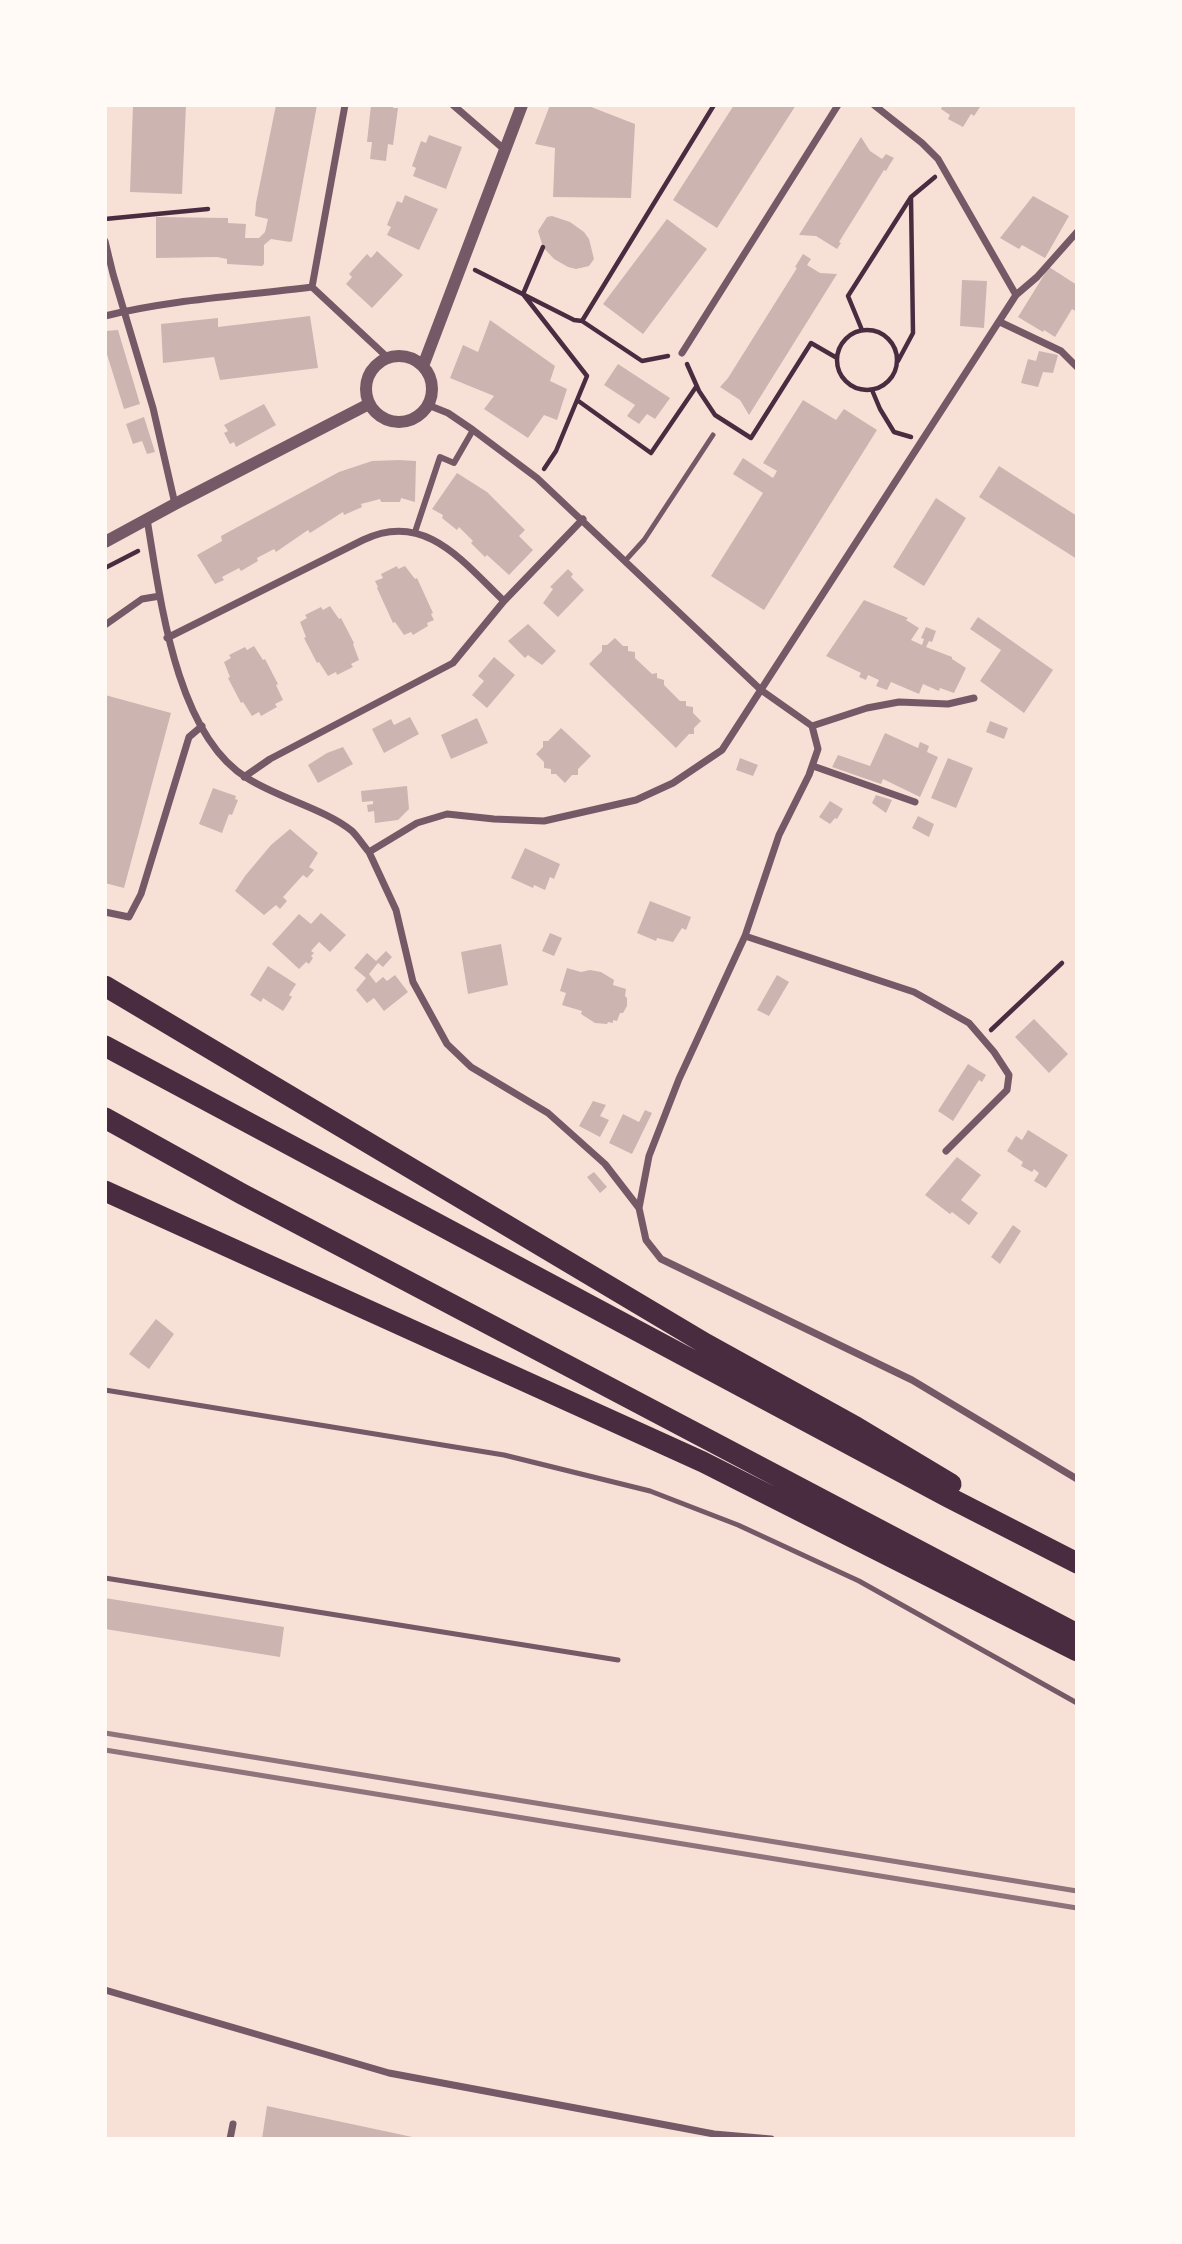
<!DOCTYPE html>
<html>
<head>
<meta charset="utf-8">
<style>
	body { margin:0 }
	#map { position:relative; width:1182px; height:2244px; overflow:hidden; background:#f7e1d7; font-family:Barlow,sans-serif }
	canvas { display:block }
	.frame { position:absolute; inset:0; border:107px solid #fffaf5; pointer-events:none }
</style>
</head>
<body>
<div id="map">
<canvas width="1182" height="2244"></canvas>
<div class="frame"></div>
</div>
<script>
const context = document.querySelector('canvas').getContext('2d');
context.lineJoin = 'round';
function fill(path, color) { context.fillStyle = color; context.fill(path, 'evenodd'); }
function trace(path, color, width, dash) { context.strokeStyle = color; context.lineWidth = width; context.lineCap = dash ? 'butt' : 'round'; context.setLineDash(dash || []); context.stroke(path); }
const building = new Path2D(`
	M133 105H186L182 194 130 192Z
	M276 105H317L292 241 290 242 271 239 264 245V264L262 266 227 264V259L217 257 156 258V217L228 218V223L246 224 245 238H259L265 232 268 219 255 216 256 203Z
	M371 105H393V108H398L393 145 388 144 386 161 370 159 372 142H367Z
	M550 105H586L635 124 631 198 553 197 555 148 535 144Z
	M734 105H796L717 228 673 200Z
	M943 105H977L980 107 974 116 971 114 963 127 948 119 950 115 941 109Z
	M429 135 462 147 446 189 413 176 416 168 412 166 421 141 426 143Z
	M861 137 870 151 882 159 886 154 894 158 890 164 886 171 884 170 839 242 841 243 837 249 816 236 799 235Z
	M405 195 438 209 419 250 387 235 391 227 387 225 397 201 402 203Z
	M1033 196 1069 216 1045 258 1022 245 1019 249 1000 238Z
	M552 216 570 222 584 232 589 239 594 259 589 266 576 269 568 267 554 259 543 247 538 231 547 217Z
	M667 219 707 249 643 334 603 304Z
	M377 251 403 275 372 308 346 284 352 277 349 274 367 254 371 258Z
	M803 254 811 259 807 265 820 273 837 274 749 415 740 400 720 387 728 378 797 268 795 267Z
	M1049 267 1077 285V312L1072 309 1055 337 1044 330 1043 332 1018 317Z
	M962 280 987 281 984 328 960 326Z
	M310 316 318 368 220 380 214 357 163 363 161 324 218 318V327Z
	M490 320 555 366 550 381 567 389 557 420 544 415 528 438 484 409 494 396 450 378 463 345 478 352Z
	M118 330 140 404 124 409 105 348V331Z
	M1039 351 1058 355 1053 373 1043 372 1038 387 1021 383 1028 359 1036 361Z
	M618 364 670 398 655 419 647 414 639 424 627 416 635 405 604 385Z
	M803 400 836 420 844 409 877 430 764 610 711 576 763 493 733 474 743 458 773 478 777 471 763 463Z
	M264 404 276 425 236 447 234 442 230 444 224 433 228 431 224 425Z
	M144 417 155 452 147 454 142 441 133 444 126 424Z
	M399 460 416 461 415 502 401 498 400 502H381L380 499 361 504 362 507 344 515 343 512 310 533 308 530 276 552 274 549 257 558 258 561 241 571 239 568 222 577 224 580 215 584 197 555 222 541 221 536 339 472 372 461Z
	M999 466 1077 516V559L979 497Z
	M457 473 487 492 525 530 519 536 533 550 509 575 487 555 485 557 471 543 473 541 459 527 457 530 442 518 443 515 432 509Z
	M936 498 966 518 924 586 893 567Z
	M397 566 398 569 405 566 415 579 417 578 433 613 431 614 434 620 427 623 428 626 413 635 411 632 404 635 395 622 393 623 377 588 378 587 375 581 383 578 381 574Z
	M568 569 573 574 571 577 584 590 558 617 543 603 553 589 550 587Z
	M864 600 908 618 906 620 919 628 911 640 922 645 924 639 921 638 926 627 936 631 932 642 929 641 926 647 952 657V659L966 668 954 693 940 688 939 691 923 684 919 694 891 682 887 690 876 686 879 680 868 675 866 680 859 677 861 673 826 656Z
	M330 606 339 619 341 618 354 643 353 644 359 660 351 664 353 667 337 675 336 672 328 676 319 662 317 663 304 638 306 637 300 622 307 618 305 615 321 607 323 610Z
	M978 617 1053 670 1024 713 980 681 1001 650 970 629Z
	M528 624 556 651 542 665 528 655 525 658 508 641Z
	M615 638 623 646H628V651L635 652V658L652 674 657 673V678L664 680V685L680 701H686V706L693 707V713L701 721 694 728V734H689L676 748 589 664 602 651V645H607Z
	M254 646 263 660 265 659 278 684 276 685 283 700 275 704 277 707 261 716 259 712 252 716 243 702 241 703 228 678 230 677 224 662 231 658 229 655 245 647 247 650Z
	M494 657 515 675 487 708 472 695 484 681 478 676Z
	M105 695 171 713 124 888 105 883Z
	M410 717 419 734 384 753 372 729 391 719 394 725Z
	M477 718 488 743 451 759 441 735Z
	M990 721 1008 728 1004 739 986 732Z
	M561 728 591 756 578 769V775H572L565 783 556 774H551V769L544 768V762L536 754 543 747V741H548Z
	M885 733 918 748 920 742 929 746 927 752 938 757 920 797 883 779 881 784 832 767 838 755 870 766Z
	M343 747 353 764 318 783 308 765 327 753Z
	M740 758 758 765 753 776 736 770Z
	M948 758 973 768 956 808 931 798Z
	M407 786 409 809 398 820 375 823 374 811 368 812 367 805 373 804V801L362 802 361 791Z
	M213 788 236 796 235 799 238 800 232 815 229 814 222 833 199 824Z
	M876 795 892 800 886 813 872 803Z
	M830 801 843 809 837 819 835 818 830 824 819 817Z
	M918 816 934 824 929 837 912 828Z
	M290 829 318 853 309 867 314 870 307 878 303 875 283 897 287 901 280 909 276 905 264 915 235 891 245 876 271 845Z
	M525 848 560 864 554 879 550 877 545 890 534 885 533 888 511 878Z
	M650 901 691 917 686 930 682 928 673 942 657 938 656 941 637 933Z
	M321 913 346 935 330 952 319 942 311 951 314 953 311 956 313 958 309 964 306 962 299 969 272 944 299 914 311 924Z
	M550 933 562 938 554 956 542 951Z
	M501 944 508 985 468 994 461 952Z
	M386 951 392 957 383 967 378 963 369 974 376 983 383 977 387 981 395 975 408 992 384 1011 374 998 367 1003 356 990 366 978 354 968 367 953 376 961Z
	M268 966 296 984 289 995 292 997 283 1011 263 998 261 1002 250 995Z
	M567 968 581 972 590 970 601 972 614 980 613 985 626 989 625 996 627 998V1006L623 1013H620L617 1021 613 1020V1023L608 1022 607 1024 595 1023 581 1014 582 1011 562 1005 566 993 560 991Z
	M777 975 789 982 769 1016 757 1010Z
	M1034 1019 1068 1054 1049 1073 1015 1037Z
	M968 1064 986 1075 982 1082 979 1080 953 1121 938 1111Z
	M593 1101 606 1105 600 1116 609 1120 600 1137 579 1126Z
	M645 1110 652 1113 632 1154 609 1143 623 1114 639 1122Z
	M1028 1130 1068 1155 1046 1188 1034 1181 1039 1173 1034 1169 1032 1172 1021 1166 1023 1162 1007 1151 1016 1136 1022 1140Z
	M957 1157 981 1175 961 1200 978 1213 969 1225 952 1212 950 1214 925 1195Z
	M594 1172 607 1187 600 1193 587 1177Z
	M1013 1225 1021 1231 1000 1264 991 1257Z
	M156 1319 174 1334 149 1369 129 1354Z
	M105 1598 284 1627 280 1657 105 1629Z
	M267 2106 417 2138V2139H262Z`);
const path = new Path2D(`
	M105 219 208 209
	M543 247 523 294 587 376 556 451 544 469
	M475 270 574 320 582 321
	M837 360a30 30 0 1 1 60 0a30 30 0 1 1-60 0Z
	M862 330 848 296 911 197 935 177
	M668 356 642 361 582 321 714 105
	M898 361 913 333 911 198
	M687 364 699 391 715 415 751 438 811 343 837 358
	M872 390 880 409 894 432 911 437
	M577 400 651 453 696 387
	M105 568 138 551
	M991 1030 1062 963`);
const service = new Path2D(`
	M625 561 644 540 713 435
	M105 1390 504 1455 650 1491 738 1525 859 1581 1077 1703
	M105 1578 618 1660`);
const pedestrian = new Path2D(`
	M415 532 440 457 454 463 473 430`);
const minor = new Path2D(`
	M453 105 505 150
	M874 105 922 143 938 159 1016 295
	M105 241 113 274 153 408 175 504
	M312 287 345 105
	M312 287 387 357
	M105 316C173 299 243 296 312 287
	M1000 322 1061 351 1077 367
	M682 353 838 105
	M428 405 448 413 473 430 537 478 761 690 812 726 818 749 809 775 779 835 745 936 679 1079 649 1156 639 1208 646 1240 661 1259 912 1380 1077 1479
	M147 519C160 596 175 734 247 778 278 798 325 809 352 831 358 837 363 845 369 852L417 823 447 814 494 819 544 821 636 800 673 783 722 750 1016 295 1037 277 1077 232
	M105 625 142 599 160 596
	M167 638 363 540C425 510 463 562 504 601
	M812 726 867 708 899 702 948 704 974 698
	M813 766 915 802
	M244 777 270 759 453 663 504 601 583 519
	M369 852 396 910 413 982 447 1044 471 1067 548 1113 605 1164 639 1208
	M105 912 129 917 141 894 189 737 202 726
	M745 936 914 992 969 1023 994 1052 1009 1075 1007 1090 946 1151
	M105 1990 389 2073 714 2134 771 2139
	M230 2139 233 2124`);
const tertiary = new Path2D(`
	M366 389a33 33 0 1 1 66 0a33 33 0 1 1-66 0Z
	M423 366 522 105
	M105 542 175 504 369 404`);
const motorway = new Path2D(`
	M105 986 706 1344 856 1427 951 1484
	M105 1046 948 1497 1077 1563
	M105 1118 242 1194 1077 1634
	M105 1191 703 1462 1077 1651`);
const rail = new Path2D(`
	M105 1733 1077 1891
	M105 1750 1077 1908`);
fill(building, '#ccb4b1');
trace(path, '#4a2c40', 4.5);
trace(service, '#755966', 5);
trace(pedestrian, '#755966', 6);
trace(minor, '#755966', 7);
trace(tertiary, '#755966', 12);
trace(motorway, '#4a2c40', 21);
trace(rail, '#8f747c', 5);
</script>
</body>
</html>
